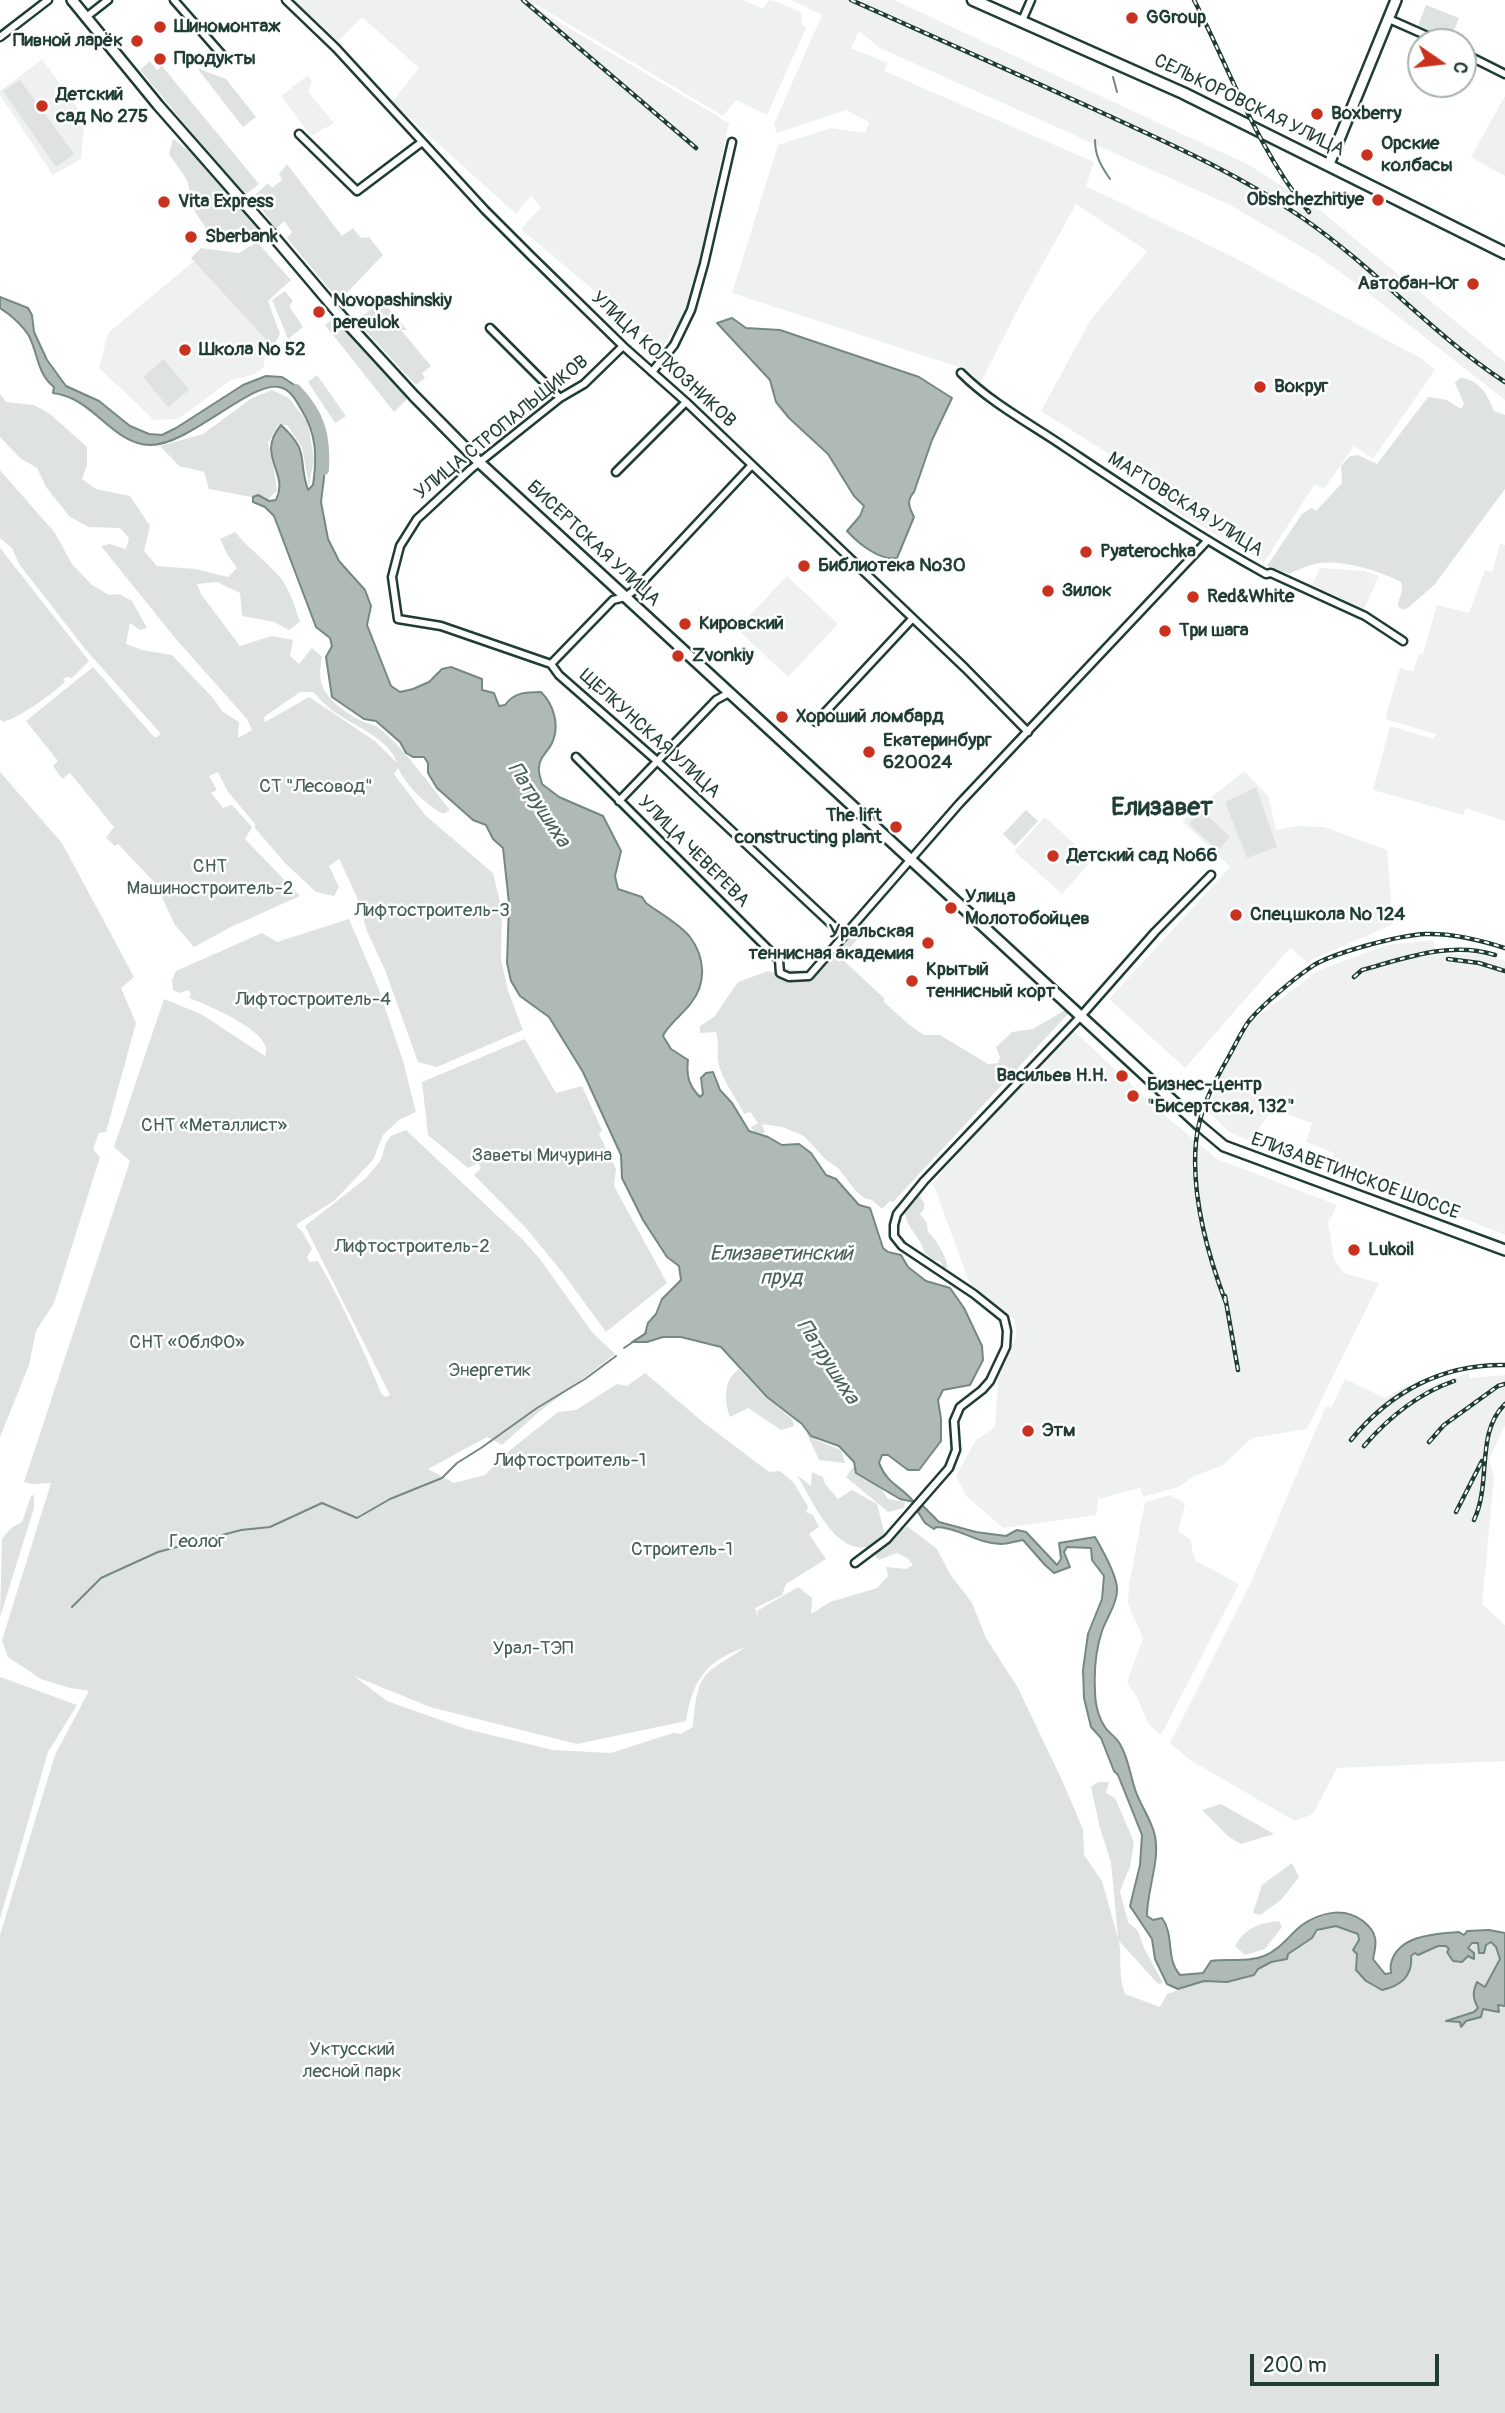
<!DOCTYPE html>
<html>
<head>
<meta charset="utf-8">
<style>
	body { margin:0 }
	#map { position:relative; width:1505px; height:2413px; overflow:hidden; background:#fff; font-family:Pangolin,sans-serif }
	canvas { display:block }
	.north { position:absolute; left:1407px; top:28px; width:70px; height:70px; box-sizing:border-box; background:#fff; border:2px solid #a5b1ae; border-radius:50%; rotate:104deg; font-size:19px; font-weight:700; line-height:28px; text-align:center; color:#1f3d34 }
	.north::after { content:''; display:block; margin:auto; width:24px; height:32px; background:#c8321e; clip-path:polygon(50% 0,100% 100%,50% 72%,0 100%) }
	.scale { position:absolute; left:1250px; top:2354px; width:189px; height:32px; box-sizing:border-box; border:4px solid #1f3d34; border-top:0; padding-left:9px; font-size:21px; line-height:24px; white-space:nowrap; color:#1f3d34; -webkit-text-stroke:5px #fff; paint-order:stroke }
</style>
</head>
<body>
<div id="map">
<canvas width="1505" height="2413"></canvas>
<div class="north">С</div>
<div class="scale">200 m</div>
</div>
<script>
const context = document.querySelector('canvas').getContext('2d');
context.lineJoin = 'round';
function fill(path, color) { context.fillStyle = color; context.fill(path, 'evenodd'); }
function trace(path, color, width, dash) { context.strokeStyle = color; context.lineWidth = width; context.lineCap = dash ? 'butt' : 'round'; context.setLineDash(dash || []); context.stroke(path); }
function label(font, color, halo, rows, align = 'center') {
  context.font = font + ' Pangolin,sans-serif'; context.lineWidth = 5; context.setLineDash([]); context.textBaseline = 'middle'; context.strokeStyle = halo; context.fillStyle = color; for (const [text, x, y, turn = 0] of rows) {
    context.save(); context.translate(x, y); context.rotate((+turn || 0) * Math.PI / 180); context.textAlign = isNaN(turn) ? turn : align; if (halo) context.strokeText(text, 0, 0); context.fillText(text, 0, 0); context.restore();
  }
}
const built = new Path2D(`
	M294 0H743L763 9 769 0H772L801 12 802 24 806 28 767 115 736 100 723 116 535 4 534 7 729 123 689 308 662 348 521 229 541 207 531 196 516 214 392 102 419 68 362 17 338 41Z
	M791 0H894L1249 165 1321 211 1505 362V400L1363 289 1319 257 1230 205 880 48 859 31 851 48 887 63 884 71 1094 162 1086 186 1231 256 1422 359 1435 370 1373 459 1354 446 1324 489 1315 484 1264 562 1162 503 1169 492 1041 411 1090 321 1147 251 1076 204 1019 307 980 384 968 370 732 293 778 145 831 128 865 133 869 122 846 110 777 133 774 124 822 15Z
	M42 59 85 118 81 159 53 175 0 95V91Z
	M308 75 312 82 308 92 334 123 311 136 281 96Z
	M1505 96V176L1471 157Z
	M194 261 267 329 264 367 253 375 231 380 178 419 154 420 99 368 108 333Z
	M1500 544 1505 545V821L1466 808 1463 815 1373 790 1390 726 1433 739 1436 734 1385 719 1400 668 1413 672 1419 654H1423L1437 605 1469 613 1485 570 1492 572Z
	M1320 568 1365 571 1379 576 1364 609 1312 585Z
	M787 576 838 624 788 677 737 629Z
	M1244 771 1268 796 1276 830 1298 826 1324 827 1387 850 1393 924 1307 962 1290 948 1185 1068 1109 999 1230 867 1182 821Z
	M1045 817 1092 860 1062 894 1014 851Z
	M1433 940 1436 954H1480L1505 961V1235L1392 1190 1330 1170 1334 1153 1306 1142 1312 1123 1272 1109 1256 1133 1246 1140 1228 1131 1209 1112 1219 1077 1252 1021 1319 970 1387 945Z
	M1072 1029 1156 1108 1217 1159 1337 1205 1328 1223 1334 1259 1344 1273 1379 1283 1307 1429 1252 1438 1223 1465 1194 1476 1179 1487 1143 1497 1140 1488 1098 1499 1096 1515 1003 1528 966 1496 956 1476 976 1440 995 1427 998 1379 1001 1366 1016 1337 1015 1320 969 1282 933 1183 965 1145Z
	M1468 1373 1470 1378 1505 1375V1426L1489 1459 1494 1478 1482 1604 1505 1625V1761L1337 1768 1313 1814 1295 1821 1190 1760 1170 1743 1251 1582 1326 1406 1331 1408 1345 1379 1385 1398 1410 1384 1415 1391Z
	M1171 1495 1185 1504 1178 1531 1191 1540 1192 1551 1196 1561 1239 1584 1161 1735 1149 1725 1138 1699 1127 1683 1143 1638 1128 1604 1129 1585 1145 1502Z`);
const green = new Path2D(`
	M1426 5 1459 18 1451 38 1418 26Z
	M150 61 157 70 162 66 259 184 244 196 140 70Z
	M197 68 226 79 256 117 243 127Z
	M20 80 74 154 56 167 3 91Z
	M173 139 188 150 258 228 242 243 215 241 195 212 187 180 169 154Z
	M287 164 342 236 353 228 361 238 369 237 383 255 339 301 287 238 292 232 284 221 276 229 253 197 268 183 272 188 282 180 279 174Z
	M257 242 291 280 268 301 280 334 273 347 191 258 201 248 239 253Z
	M285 291 293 301 289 306 303 327 288 339 272 300Z
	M382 301 407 330H401L431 366 422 373 425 378 416 385 356 321Z
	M334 318 409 397 394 412 325 325Z
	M164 359 189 390 168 407 143 377Z
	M317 375 346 416 335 423 308 382Z
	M1460 378C1479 379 1488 395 1494 411L1505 415V489L1435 584 1409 607 1403 610 1398 606C1398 597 1404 596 1401 582 1380 571 1338 558 1315 564 1307 566 1297 570 1289 574L1267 566 1302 514 1311 508 1316 511 1342 483 1341 466 1350 456 1358 455 1377 464 1428 397 1447 400 1461 409 1464 404 1455 383Z
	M272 390 289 398 308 423 314 459 309 486 302 447 287 425H278L268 443 274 468 277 491 267 500 209 489 204 472 179 466 160 446 203 434 252 398Z
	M0 394 6 402 34 405 50 414 87 447V465L82 479 96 489 130 496 150 526 144 551 157 566 195 569 228 577 237 568 227 554 220 539 235 532C248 548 265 560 279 576 290 589 295 607 300 622L289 630 274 622 242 616 240 593 217 582 197 584 201 594 240 646 272 636 293 640 290 656 299 664 312 648 322 657C320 670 318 681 326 693 334 705 351 716 364 722 370 724 374 725 379 728 407 751 427 782 450 810L443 814C424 803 407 787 398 768L394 774 425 815 493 873 502 910 501 959 508 991 523 1030 437 1067 418 1062 385 970 367 931 357 897 339 859 329 866 339 887 334 896 316 892 285 863 255 828V824L228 792 218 772 209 776 217 790 211 793 223 808 232 805 252 827 245 839 300 896 231 927 194 947 175 925 156 884 118 844 115 846 106 838 114 827 70 773 62 779 53 766 58 761 26 721 93 667 155 738 161 734 86 650 19 564 12 548 0 538V470L55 533 72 564 92 585 109 595 119 594 132 601 147 628 140 630 130 623 126 644 142 650 172 655 212 697 223 712 239 722 238 738 252 730 247 719 175 638 101 546 110 544 126 549 129 538 120 528 89 527 70 517 46 487 37 468 20 458 0 437ZM300 692H313C319 698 326 706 333 711 351 724 391 740 397 763L375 741 309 697 265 722 264 717Z
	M0 548 89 661 72 678 67 677 63 679 65 682C46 698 26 714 3 722L0 719Z
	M0 772 62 843 134 977 121 988 136 1023 106 1132 99 1133 93 1149 100 1157 54 1303 36 1331 29 1365 0 1437Z
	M1256 787 1277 847 1247 858 1225 802Z
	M1026 810 1038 821 1015 846 1003 834Z
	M1202 812 1205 813 1230 837 1219 849H1216L1191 826 1190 822Z
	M349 919 378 987 403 1061 416 1112 399 1120 383 1135 373 1160 334 1201 297 1224V1227L302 1231 312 1249 307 1257 309 1262 318 1261C343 1304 363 1349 382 1395L385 1397 390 1395 305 1226 365 1179 381 1160 386 1143 391 1136 406 1130 522 1239 540 1259 592 1332 615 1354 539 1412 502 1445 487 1437 428 1469 454 1483 485 1475 509 1451 558 1412 576 1410 617 1384 627 1386 645 1373 703 1422 769 1472 780 1471 794 1483 808 1507 806 1512 813 1515 819 1527 809 1534 826 1559 786 1584 782 1595 755 1608 759 1621 757 1611 798 1587 812 1598 811 1614 830 1602 877 1588 888 1576 886 1567 906 1569 913 1565 907 1558 897 1553 879 1560 875 1556 879 1547 907 1526 937 1549 950 1574 972 1603 986 1638 1018 1688 1061 1778 1083 1829 1084 1855 1102 1881 1118 1938 1111 1862 1100 1828 1091 1787 1098 1782H1109L1106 1793 1115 1798 1134 1842 1130 1867 1120 1891 1128 1922 1138 1931 1144 1948 1163 1983 1158 1984 1119 1941C1122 1959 1118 1976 1125 1994L1160 2007 1167 1994 1204 1981 1227 1982 1271 1962 1286 1959 1287 1954C1295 1948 1305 1945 1312 1938 1328 1921 1338 1925 1358 1934L1357 1954 1382 1990 1416 1953 1419 1955 1438 1946H1447L1449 1949 1474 1958 1468 1948 1472 1943H1478L1479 1952 1490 1942 1496 1947 1500 1959 1485 1987 1478 2007 1474 2012 1450 2021 1461 2022 1481 2017 1483 2008 1499 2011 1498 2004 1505 2006V2413H0V1935L55 1755 89 1691 70 1688 41 1679 8 1657 2 1640 51 1483 33 1484 24 1482 130 1161 114 1147 164 999 201 1014 265 1056C266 1052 267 1049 265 1045 257 1026 208 1005 189 998L191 995 189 990 180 993 173 990 172 980 176 971 262 933 277 942ZM746 1647C701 1676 698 1671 693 1727L681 1734 673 1733 611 1753 553 1750 466 1729 387 1701 354 1676 430 1707 577 1744 686 1721C693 1680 705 1661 746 1647Z
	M864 922 869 926 841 958 885 999 883 1001 908 1024 924 1035H940L988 1064 998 1063 1000 1057 996 1047 1012 1032 1033 1029 1065 1010 1068 1014 893 1202 890 1201 882 1209 872 1200 864 1198 855 1190 838 1168 825 1159 804 1136 782 1127 762 1124 765 1132 762 1134 754 1132 751 1127 758 1123 750 1112 744 1114C736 1097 721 1079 718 1061 717 1050 719 1042 716 1032L700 1033V1026L714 1017 738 982 768 971 780 974 785 969 803 971 801 975 809 979 820 972 843 942Z
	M525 1039 556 1093 582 1086 602 1130 599 1134 616 1169 614 1186 667 1283 606 1332 562 1272 526 1228 474 1175 481 1168 478 1163 468 1168 428 1135 422 1082Z
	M919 1195 924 1203V1209L920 1214 927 1223 928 1232C937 1240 945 1255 948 1267L944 1269 940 1261 933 1260 924 1252C921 1236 906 1229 905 1212Z
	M739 1369 763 1395 792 1419 794 1426 781 1430 748 1408 730 1417C724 1401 723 1380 739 1369Z
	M806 1432 819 1441 841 1450 845 1463 819 1460Z
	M853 1467 861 1476 876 1481 888 1499 905 1502 904 1508 888 1512 846 1477Z
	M812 1472 823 1477 825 1484 838 1499 852 1490 877 1504 885 1535C880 1539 873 1546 867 1547 833 1553 812 1499 797 1475L811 1486Z
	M34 1495V1508L0 1617 2 1539 11 1528 22 1522 31 1496Z
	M0 1677 77 1705 48 1752 0 1919Z
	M1221 1804 1274 1834 1241 1844 1229 1837 1202 1810Z
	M1292 1863 1299 1877 1281 1900 1260 1915 1253 1913 1262 1885Z
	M1279 1921 1282 1927 1265 1949 1245 1955 1235 1946C1245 1928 1259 1923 1279 1921Z`);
const water = new Path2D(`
	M0 297 28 308 32 315 34 332 47 360 66 386 99 401 130 426 149 434 162 435 176 428 243 385 266 376 282 377 296 386 314 410 324 441V478L321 502 328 539 339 561 365 590 371 606 367 625 391 686 400 692 413 689 429 682 442 669 451 667 482 679V690L494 693 499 706 505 705C514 692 527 692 541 692 554 705 560 726 552 743 548 752 539 757 539 768 538 773 541 779 542 784L559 797 603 816 621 851 615 876 618 889 642 897 646 903C658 912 681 925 690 937 705 957 707 983 691 1003 684 1013 666 1027 663 1036L671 1049 688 1060C686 1076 689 1086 700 1097L703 1094 701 1078 706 1073 713 1072 720 1090 732 1103 749 1131 768 1137 782 1145 799 1144 811 1153 826 1175 836 1179 859 1205 870 1208 883 1248 888 1252 901 1255 908 1267 926 1281 950 1288 964 1308 982 1346 983 1360 970 1385 943 1390 938 1400 941 1419V1441L919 1470H908L888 1455H882L879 1463C888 1485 900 1485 914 1502L900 1499 856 1473 854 1462 839 1446 811 1436 802 1424 767 1397 721 1347 681 1337H663L647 1342H632L645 1334 648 1323 656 1314 662 1299 681 1280 679 1266 667 1257 643 1220 622 1178 621 1155 583 1072 549 1017 520 996 511 981 507 963 509 903 503 848 493 839 486 825 473 820 437 788 428 773V763L424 757H413L406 753 400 742 376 721 364 719 332 697 326 657 332 646 330 638 316 627 274 516 265 507 253 502V497L258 495 269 501 276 500C290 472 255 456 281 425 311 453 297 458 308 490L313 485C317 457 317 434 301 409 296 400 290 389 279 387 251 381 188 446 150 445 118 444 99 411 73 399 67 396 59 394 53 393L54 387C37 374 38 353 29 336 23 326 10 314 0 308Z
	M732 318 746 328 780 330 919 377 952 398 932 440 914 492C906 501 909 507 914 517L897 558C880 561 859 544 847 531L860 516 864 506 854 496 828 454 789 418 776 402 770 380 717 323Z
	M922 1505 939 1522 976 1532 1006 1536 1017 1530 1026 1532 1057 1565 1061 1559 1059 1543 1095 1537C1102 1549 1118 1578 1117 1591 1117 1604 1106 1619 1102 1631 1096 1649 1094 1671 1095 1690 1095 1704 1098 1718 1107 1730 1112 1735 1118 1739 1121 1746 1129 1760 1130 1776 1136 1792 1141 1806 1152 1821 1155 1836 1160 1862 1147 1889 1147 1916L1153 1920 1162 1918C1175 1936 1165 1958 1180 1975L1203 1973 1211 1961C1229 1958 1247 1963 1264 1956 1281 1949 1289 1935 1302 1925 1321 1912 1344 1907 1363 1921 1378 1933 1377 1942 1373 1959L1385 1974 1391 1973C1391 1970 1390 1966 1391 1963 1399 1934 1437 1934 1459 1932L1464 1935 1467 1931 1489 1930 1505 1933V2006L1498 2005 1499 2012 1483 2009 1481 2017 1466 2021 1461 2027 1460 2022 1446 2021 1474 2012 1478 2008C1473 1998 1472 1993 1477 1982L1485 1987 1500 1959 1496 1947 1491 1942 1486 1945 1484 1953H1479L1478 1943H1472L1468 1948 1474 1953V1959L1468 1956 1462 1962 1453 1961 1447 1952 1449 1949 1446 1946H1438L1418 1955 1415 1953 1411 1956C1413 1977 1400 1986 1382 1990L1366 1981 1356 1970 1357 1954 1353 1950 1359 1940 1358 1934 1336 1926 1317 1930 1312 1938 1288 1954 1287 1959 1271 1962 1258 1969 1254 1975 1227 1982 1204 1981 1178 1989 1167 1984 1155 1959 1152 1939 1130 1906 1140 1865 1142 1835 1118 1775 1114 1771 1101 1738 1091 1727 1084 1698 1083 1670 1088 1634 1102 1599 1104 1576 1092 1560 1091 1548 1067 1547 1064 1552 1070 1567 1054 1573 1045 1565 1023 1540C1016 1541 1008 1544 1001 1544 978 1544 958 1527 936 1527L934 1529 925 1523 918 1512Z`);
const stream = new Path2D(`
	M1113 77 1117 92
	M1095 140C1095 156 1101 166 1110 179
	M624 1348 646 1333
	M72 1607 101 1578 158 1552 241 1530 270 1527 322 1503 357 1518 390 1499 442 1478 457 1463 481 1448 537 1408 585 1379 616 1356`);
const river = new Path2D(`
	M296 389C320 414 326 435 324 470`);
const street = new Path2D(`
	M174 0 224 57
	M286 0 336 48 485 210 532 257 623 346 686 402 965 668 1028 732
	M85 18 108 0
	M1389 19 1441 42
	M1021 23 1031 0
	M0 37 48 0
	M1463 53 1505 74
	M299 134 357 191 422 142
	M490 328 560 398
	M623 346 584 384 560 398 471 469 417 519 400 546 392 577 398 619 441 626 551 664 559 675 657 761 843 935
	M652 372 674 345 691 310 704 264 732 142
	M961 373C992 404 1031 424 1066 448 1132 492 1197 536 1266 574L1271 573 1365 616 1403 641
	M616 472 686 402
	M551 664 613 600 625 597 636 589 751 466
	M816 722 912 619
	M576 757 779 960 780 973 789 977 809 976 959 804 1207 541
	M619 801 716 700 729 693
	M855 1563 887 1539 949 1468 956 1450 954 1421 960 1407 982 1390 990 1381 1006 1347 1007 1331 1004 1318 974 1294 902 1246 894 1236V1225L897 1214 924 1181 1081 1016 1155 932 1211 875`);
const secondary = new Path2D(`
	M72 0 158 105 274 237 347 323 414 396 480 463 1199 1125 1224 1146 1505 1250
	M1329 164 1396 0`);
const primary = new Path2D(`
	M973 0 1183 93 1505 253`);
const rail = new Path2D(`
	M523 0 696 148
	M851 0C937 38 1022 76 1107 115 1175 146 1242 176 1304 219 1375 268 1433 335 1505 382
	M1194 0C1230 70 1258 151 1309 212
	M1448 959 1479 963 1505 971
	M1354 977 1362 970C1406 958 1450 941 1495 955
	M1225 1296 1238 1370
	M1226 1303C1207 1253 1191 1195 1196 1142 1199 1111 1213 1084 1228 1058 1235 1046 1241 1032 1249 1021 1263 1004 1296 977 1314 965 1336 952 1400 935 1426 934 1453 933 1480 940 1505 948
	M1351 1440C1390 1392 1442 1364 1505 1365
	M1429 1442 1444 1425 1498 1386 1505 1384
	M1364 1446C1389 1417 1417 1394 1454 1381
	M1456 1512 1482 1461
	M1474 1520C1492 1482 1475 1433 1505 1404`);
const markers = [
	[1132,18,7,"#c8321e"],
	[160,27,7,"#c8321e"],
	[137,41,7,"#c8321e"],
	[160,59,7,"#c8321e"],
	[42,106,7,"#c8321e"],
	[1317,114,7,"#c8321e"],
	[1367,155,7,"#c8321e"],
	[1378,200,7,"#c8321e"],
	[164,202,7,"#c8321e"],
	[191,237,7,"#c8321e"],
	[1473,284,7,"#c8321e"],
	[319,312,7,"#c8321e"],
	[185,350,7,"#c8321e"],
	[1260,387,7,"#c8321e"],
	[1086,552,7,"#c8321e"],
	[804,566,7,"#c8321e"],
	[1048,591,7,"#c8321e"],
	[1193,597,7,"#c8321e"],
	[685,624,7,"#c8321e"],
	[1165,631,7,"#c8321e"],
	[678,656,7,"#c8321e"],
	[782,717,7,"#c8321e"],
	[869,752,7,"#c8321e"],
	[896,827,7,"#c8321e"],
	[1053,856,7,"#c8321e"],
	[951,908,7,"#c8321e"],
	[1236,915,7,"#c8321e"],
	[928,943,7,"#c8321e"],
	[912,981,7,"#c8321e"],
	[1122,1076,7,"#c8321e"],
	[1133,1096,7,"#c8321e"],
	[1354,1250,7,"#c8321e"],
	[1028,1431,7,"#c8321e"]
];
const poiNames = [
	["GGroup",1146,18],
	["Шиномонтаж",174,27],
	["Пивной ларёк",123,41,"right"],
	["Продукты",174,59],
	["Детский",56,95],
	["сад № 275",56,117],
	["Boxberry",1331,114],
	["Орские",1381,144],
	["колбасы",1381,166],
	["Obshchezhitiye",1364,200,"right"],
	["Vita Express",178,202],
	["Sberbank",205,237],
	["Автобан-Юг",1459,284,"right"],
	["Novopashinskiy",333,301],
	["pereulok",333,323],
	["Школа № 52",199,350],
	["Вокруг",1274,387],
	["Pyaterochka",1100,552],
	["Библиотека №30",818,566],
	["Зилок",1062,591],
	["Red&White",1207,597],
	["Кировский",699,624],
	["Три шага",1179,631],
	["Zvonkiy",692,656],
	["Хороший ломбард",796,717],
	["Екатеринбург",883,741],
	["620024",883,763],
	["The lift",882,816,"right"],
	["constructing plant",882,838,"right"],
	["Детский сад №66",1067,856],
	["Улица",965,897],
	["Молотобойцев",965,919],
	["Спецшкола № 124",1250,915],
	["Уральская",914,932,"right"],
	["теннисная академия",914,954,"right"],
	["Крытый",926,970],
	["теннисный корт",926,992],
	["Васильев Н.Н.",1108,1076,"right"],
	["Бизнес-центр",1147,1085],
	["\"Бисертская, 132\"",1147,1107],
	["Lukoil",1368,1250],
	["Этм",1042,1431]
];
const streetNames = [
	["СЕЛЬКОРОВСКАЯ УЛИЦА",1249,106,26],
	["УЛИЦА КОЛХОЗНИКОВ",663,360,43],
	["УЛИЦА СТРОПАЛЬЩИКОВ",502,428,-39],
	["МАРТОВСКАЯ УЛИЦА",1185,505,32],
	["БИСЕРТСКАЯ УЛИЦА",593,544,43],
	["ЩЕЛКУНСКАЯ УЛИЦА",649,734,42],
	["УЛИЦА ЧЕВЕРЕВА",693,852,45],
	["ЕЛИЗАВЕТИНСКОЕ ШОССЕ",1355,1177,20]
];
const parkNames = [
	["СТ \"Лесовод\"",316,787],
	["СНТ",210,867],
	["Машиностроитель-2",210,889],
	["Лифтостроитель-3",432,911],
	["Лифтостроитель-4",313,1000],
	["СНТ «Металлист»",214,1126],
	["Заветы Мичурина",542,1156],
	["Лифтостроитель-2",412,1247],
	["СНТ «ОблФО»",187,1343],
	["Энергетик",490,1371],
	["Лифтостроитель-1",570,1461],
	["Геолог",197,1542],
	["Строитель-1",682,1550],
	["Урал-ТЭП",533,1649],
	["Уктусский",352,2050],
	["лесной парк",352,2072]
];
const waterNames = [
	["Патрушиха",538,805,57],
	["Елизаветинский",781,1255],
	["пруд",781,1279],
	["Патрушиха",827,1362,57]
];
const districtNames = [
	["Елизавет",1162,808]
];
fill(built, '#eef1f0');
fill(green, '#dee3e2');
fill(water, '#afbab7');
trace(water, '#758883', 2);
trace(stream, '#758883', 2);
trace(river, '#afbab7', 10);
trace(street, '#1f3d34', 11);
trace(secondary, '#1f3d34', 14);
trace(primary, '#1f3d34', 15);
trace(street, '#fff', 6);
trace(secondary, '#fff', 9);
trace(primary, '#fff', 10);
trace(rail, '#1f3d34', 4.5);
trace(rail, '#fff', 2, [5]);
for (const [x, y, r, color] of markers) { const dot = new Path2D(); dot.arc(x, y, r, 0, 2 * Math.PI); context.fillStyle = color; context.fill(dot); trace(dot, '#fff', 2.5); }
label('bold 19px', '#1f3d34', '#fff', poiNames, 'left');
label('19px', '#1f3d34', '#fff', streetNames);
label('19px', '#455e57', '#fff', parkNames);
label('italic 21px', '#4a625b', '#fff', waterNames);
label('bold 26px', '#1f3d34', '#fff', districtNames);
</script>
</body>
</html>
